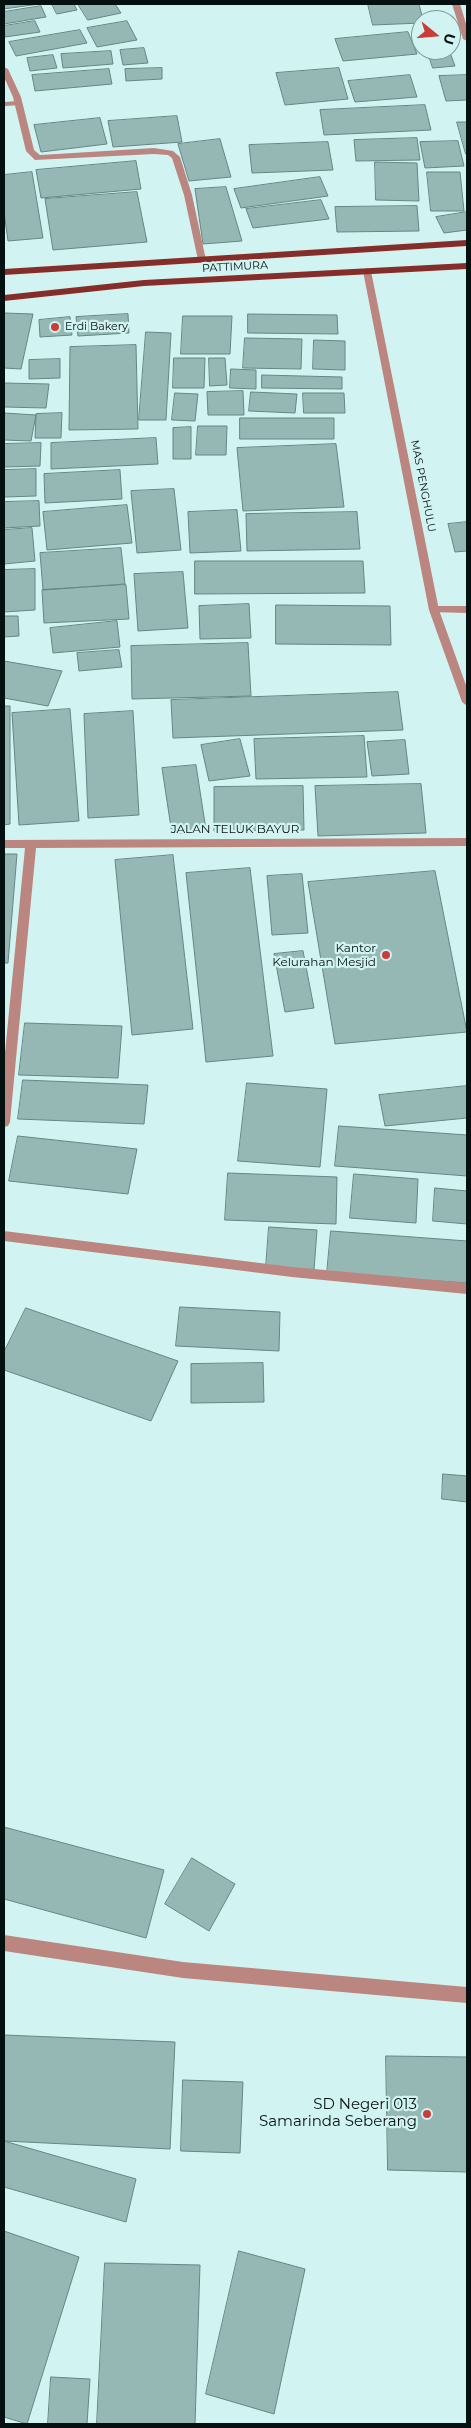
<!DOCTYPE html>
<html>
<head>
<meta charset="utf-8">
<style>
	body { margin:0 }
	#map { position:relative; width:471px; height:2428px; overflow:hidden; background:#d1f4f2; font-family:Montserrat,sans-serif }
	canvas { display:block }
	.frame { position:absolute; inset:0; border:5px solid #051110; pointer-events:none }
	.north { position:absolute; left:411px; top:10px; width:50px; height:50px; box-sizing:border-box; background:#d1f4f2; border:1px solid #7f9998; border-radius:50%; rotate:107deg; font-size:14px; font-weight:700; line-height:20px; text-align:center; color:#051110 }
	.north::after { content:''; display:block; margin:auto; width:18px; height:22px; background:#cb3c39; clip-path:polygon(50% 0,100% 100%,50% 72%,0 100%) }
</style>
</head>
<body>
<div id="map">
<canvas width="471" height="2428"></canvas>
<div class="frame"></div>
<div class="north">U</div>
</div>
<script>
const context = document.querySelector('canvas').getContext('2d');
context.lineJoin = 'round';
function fill(path, color) { context.fillStyle = color; context.fill(path, 'evenodd'); }
function trace(path, color, width, dash) { context.strokeStyle = color; context.lineWidth = width; context.lineCap = dash ? 'butt' : 'round'; context.setLineDash(dash || []); context.stroke(path); }
function label(font, color, halo, rows, align = 'center') {
  context.font = font + ' Montserrat,sans-serif'; context.lineWidth = 4.5; context.setLineDash([]); context.textBaseline = 'middle'; context.strokeStyle = halo; context.fillStyle = color; for (const [text, x, y, turn = 0] of rows) {
    context.save(); context.translate(x, y); context.rotate((+turn || 0) * Math.PI / 180); context.textAlign = isNaN(turn) ? turn : align; if (halo) context.strokeText(text, 0, 0); context.fillText(text, 0, 0); context.restore();
  }
}
const building = new Path2D(`
	M4 4H39L4 9Z
	M52 4H74L77 10 57 14Z
	M78 4H115L121 13 88 20Z
	M368 4H419L423 20 421 23 373 25Z
	M41 6 46 17 4 24V12Z
	M35 21 40 32 5 37 4 26Z
	M127 21 137 40 97 47 87 28Z
	M80 30 87 43 16 56 9 42Z
	M408 32 417 54 343 61 335 39Z
	M144 48 148 63 123 65 120 50Z
	M427 50H449L455 66 433 68Z
	M111 51 113 64 63 68 61 54Z
	M53 55 57 68 30 71 27 58Z
	M162 68V79L126 81 125 69Z
	M339 68 348 99 285 105 276 73Z
	M109 69 112 84 35 91 32 75Z
	M410 75 417 97 355 102 348 81Z
	M467 75V100L446 101 439 76Z
	M425 105 431 130 324 135 320 110Z
	M177 116 182 142 113 147 108 121Z
	M100 118 107 144 41 152 34 125Z
	M457 122H467V154H466Z
	M417 138 420 160 356 161 354 140Z
	M220 139 231 177 189 181 178 144Z
	M458 141 464 166 425 168 420 142Z
	M328 142 333 170 252 173 249 145Z
	M136 161 141 189 41 198 36 170Z
	M375 162 417 163 419 201 376 200Z
	M32 172 43 238 8 241 4 212V175Z
	M427 172H460L464 211H431Z
	M320 177 328 196 241 208 234 189Z
	M226 187 242 241 203 244 195 189Z
	M137 192 147 242 53 250 45 199Z
	M321 200 329 219 253 228 246 209Z
	M417 206 419 231 337 232 335 207Z
	M467 212V230L444 233 436 217Z
	M4 313 33 314 21 369 4 368Z
	M128 314 129 333 78 336 76 317Z
	M248 314 337 315 338 334 248 333Z
	M183 316H232L230 354H181Z
	M70 317 72 335 40 337 39 320Z
	M146 332 171 333 166 420H139Z
	M245 338 302 339 301 369 243 368Z
	M314 340 345 341V370L313 369Z
	M136 345 138 429 69 430 70 347Z
	M174 358H205L204 388H173Z
	M209 358H225L227 385 210 386Z
	M60 359V378L29 379V360Z
	M231 369 256 370V389L230 388Z
	M262 375 342 377V389L262 388Z
	M4 383 49 384 46 408 4 407Z
	M243 391 244 415H208L207 392Z
	M251 392 297 394 295 413 249 411Z
	M175 393 198 394 195 421 172 420Z
	M303 393H344L345 413H304Z
	M4 413 36 415 31 441 4 440Z
	M62 413 61 438H35L36 414Z
	M240 418H334V439H240Z
	M198 426H227L226 455H196Z
	M191 427V459H173V428Z
	M156 438 158 464 51 469V443Z
	M41 443 40 466 4 467V444Z
	M336 444 344 507 243 511 237 448Z
	M36 469V496L4 497V470Z
	M120 470 122 499 45 503 44 474Z
	M174 489 181 550 137 553 131 491Z
	M39 501 40 526 4 528V502Z
	M127 505 132 543 47 550 43 512Z
	M237 510 241 551 190 553 188 512Z
	M357 512 360 549 247 551 246 514Z
	M467 522V551L455 552 448 524Z
	M32 528 35 561 4 564V530Z
	M121 548 125 584 43 590 40 553Z
	M195 561H363L365 593 195 594Z
	M35 569V610L4 612V570Z
	M183 572 188 628 138 631 134 574Z
	M126 585 129 619 44 623 42 590Z
	M249 604 251 638 200 639 199 606Z
	M276 605 390 606 391 645 276 644Z
	M4 616H18L19 636 4 637Z
	M117 621 120 647 53 653 50 628Z
	M248 643 251 696 132 699 131 646Z
	M119 650 122 667 79 671 77 653Z
	M4 661 62 671 48 706 4 698Z
	M398 692 403 730 173 738 171 700Z
	M4 706H10V824L4 825Z
	M70 709 79 821 19 825 12 713Z
	M133 711 139 815 88 818 84 714Z
	M364 736 367 777 256 779 254 739Z
	M240 739 250 776 209 781 201 745Z
	M405 740 409 774 372 776 367 742Z
	M196 765 206 830 172 834 162 768Z
	M421 784 426 833 318 836 315 786Z
	M303 786 304 830 214 831V787Z
	M4 854H17L8 963H4Z
	M173 855 193 1029 132 1035 115 860Z
	M250 868 273 1056 206 1062 186 873Z
	M435 871 467 1032 335 1044 308 882Z
	M302 874 308 933 272 935 267 876Z
	M303 951 314 1008 285 1012 274 954Z
	M25 1023 122 1026 118 1078 19 1075Z
	M23 1080 148 1085 144 1124 18 1119Z
	M247 1083 327 1089 320 1167 238 1161Z
	M467 1086V1118L385 1126 379 1095Z
	M339 1126 467 1135V1176L335 1166Z
	M18 1136 137 1149 128 1194 9 1181Z
	M228 1173 337 1177 336 1224 225 1220Z
	M354 1174 418 1179 416 1223 350 1218Z
	M435 1188 467 1191V1224L433 1221Z
	M269 1227 317 1230 314 1270 266 1267Z
	M331 1231 467 1241V1283L327 1273Z
	M180 1307 280 1312 279 1351 176 1346Z
	M26 1308 178 1361 151 1421 4 1370V1352Z
	M263 1363 264 1402 191 1403V1364Z
	M443 1474 467 1476V1502L442 1499Z
	M4 1827 164 1870 146 1938 4 1899Z
	M192 1858 235 1884 209 1931 165 1904Z
	M4 2035 175 2042 170 2149 4 2141Z
	M386 2056 467 2057V2172L388 2170Z
	M183 2080 243 2082 240 2153 181 2151Z
	M4 2141 136 2179 126 2222 4 2187Z
	M4 2231 79 2257 27 2424 4 2417Z
	M239 2251 305 2269 274 2414 206 2394Z
	M105 2263 200 2265 195 2424H97Z
	M51 2377 90 2379 87 2424H48Z`);
const service = new Path2D(`
	M19 101H22V105L4 106V102Z
	M4 1935 183 1962 467 1987V2003L183 1978 4 1951Z`);
const minor = new Path2D(`
	M452 4H460L467 27V41L463 39Z
	M4 67 8 69 21 97 34 150 40 155 154 148 173 151 180 157 192 195 206 260 205 262 198 260 184 195 172 158 168 155 154 154 35 160 26 151 13 97 4 77Z
	M434 606H467V613L430 612V608Z
	M467 838V846L36 848 10 1122 8 1126 4 1127V1063L25 848H4V840Z
	M4 1231 292 1267 467 1283V1294L292 1277 4 1241Z`);
const tertiary = new Path2D(`
	M367 268 371 271 439 610 467 688V706L462 702 429 610 363 271Z`);
const primary = new Path2D(`
	M467 240V246L4 275V269Z
	M467 263V269L144 286 4 301V295L144 280Z`);
const markers = [
	[55,327,5,"#cb3c39"],
	[386,955,5,"#cb3c39"],
	[427,2114,5,"#cb3c39"]
];
const farStreetnames = [
	["PATTIMURA",235,267,-3],
	["MAS PENGHULU",423,486,79]
];
const farPoinames = [
	["Erdi Bakery",65,327]
];
const streetNames = [
	["JALAN TELUK BAYUR",235,829]
];
const poiNames = [
	["Kantor",376,948],
	["Kelurahan Mesjid",376,962]
];
const nearPoinames = [
	["SD Negeri 013",417,2105],
	["Samarinda Seberang",417,2122]
];
fill(building, '#96b8b5');
trace(building, '#658684', 1);
fill(service, '#bb8680');
fill(minor, '#bb8680');
fill(tertiary, '#bb8680');
fill(primary, '#862d29');
for (const [x, y, r, color] of markers) { const dot = new Path2D(); dot.arc(x, y, r, 0, 2 * Math.PI); context.fillStyle = color; context.fill(dot); trace(dot, '#d1f4f2', 2); }
label('11px', '#051110', '#d1f4f2', farStreetnames);
label('11px', '#051110', '#d1f4f2', farPoinames, 'left');
label('12px', '#051110', '#d1f4f2', streetNames);
label('12px', '#051110', '#d1f4f2', poiNames, 'right');
label('15px', '#051110', '#d1f4f2', nearPoinames, 'right');
</script>
</body>
</html>
